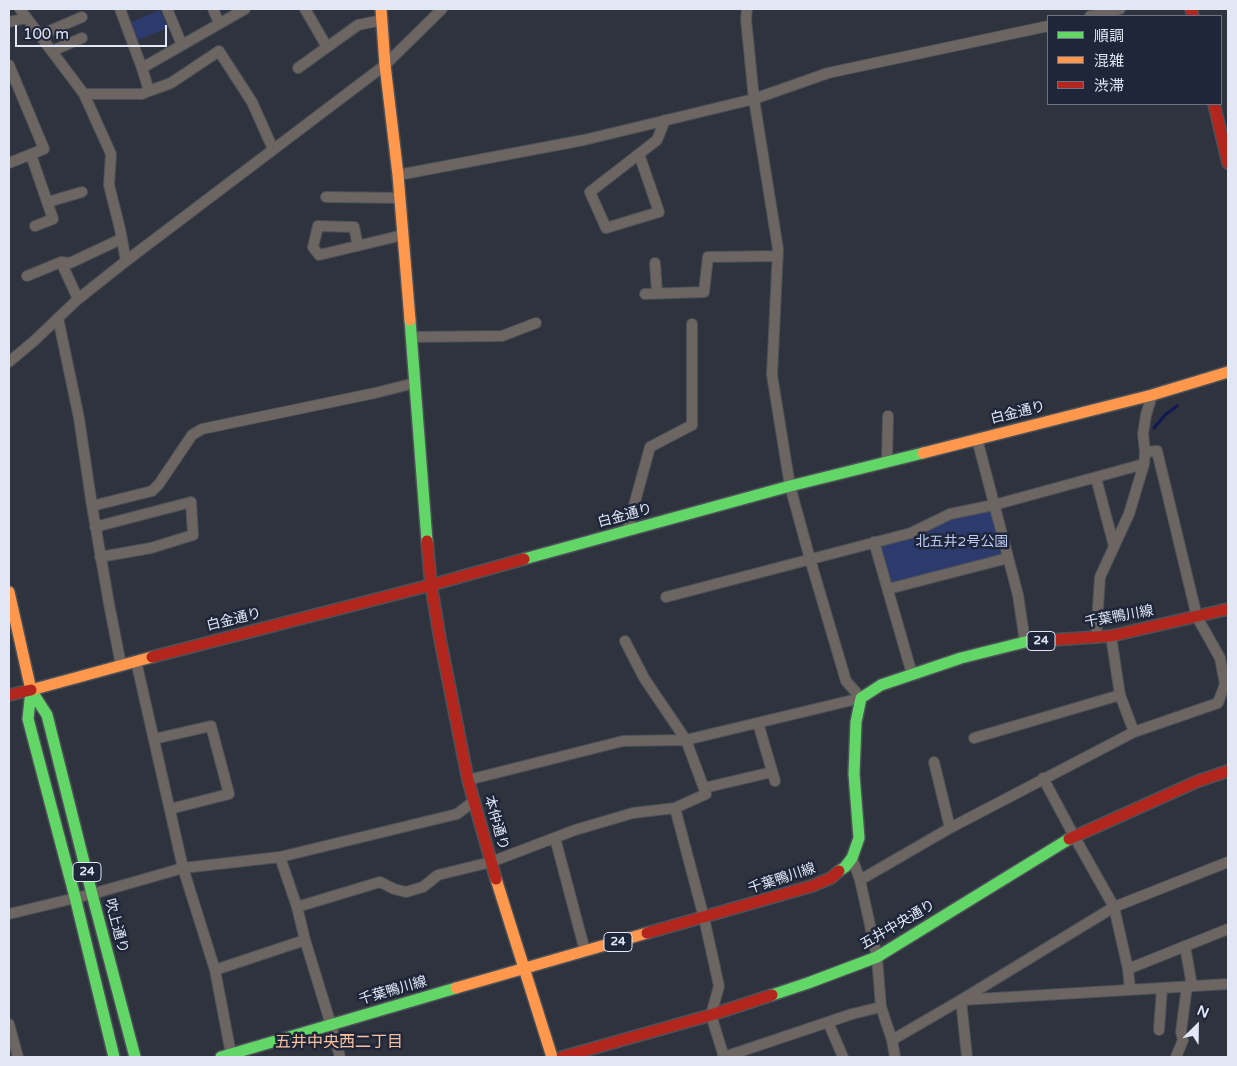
<!DOCTYPE html>
<html>
<head>
<meta charset="utf-8">
<style>
	body { margin:0 }
	#map { position:relative; width:1237px; height:1066px; overflow:hidden; background:#2f333d; font-family:"Varela Round","Noto Sans JP",sans-serif }
	canvas { display:block }
	.frame { position:absolute; inset:0; border:10px solid #e1e7f4; pointer-events:none }
	.legend { position:absolute; left:1047px; top:15px; width:175px; height:90px; box-sizing:border-box; background:#1f2639; border:1px solid #6d7384; margin:0; padding:6px 9px; list-style:none; font-size:15px; color:#e1e7f4 }
	.legend li { display:flex; align-items:center; gap:10px; height:25px }
	.legend b { width:25px; border:1px solid #6d7384 }
	.north { position:absolute; left:1172px; top:1001px; width:50px; height:50px; -webkit-text-stroke:4px #1f2639; paint-order:stroke; rotate:23deg; font-size:14px; font-weight:700; line-height:20px; text-align:center; color:#e1e7f4 }
	.north::after { content:''; display:block; margin:auto; width:18px; height:22px; background:#e1e7f4; clip-path:polygon(50% 0,100% 100%,50% 72%,0 100%) }
	.scale { position:absolute; left:15px; top:25px; width:152px; height:22px; box-sizing:border-box; border:2px solid #e1e7f4; border-top:0; padding-left:6px; font-size:15px; line-height:18px; white-space:nowrap; color:#e1e7f4; -webkit-text-stroke:4px #1f2639; paint-order:stroke }
</style>
</head>
<body>
<div id="map">
<canvas width="1237" height="1066"></canvas>
<div class="frame"></div>
<ul class="legend">
<li><b style="height:6px;background:#63d668"></b>順調</li>
<li><b style="height:6px;background:#ff974d"></b>混雑</li>
<li><b style="height:6px;background:#b3261e"></b>渋滞</li>
</ul>
<div class="north">N</div>
<div class="scale">100 m</div>
</div>
<script>
const context = document.querySelector('canvas').getContext('2d');
context.lineJoin = 'round';
function fill(path, color) { context.fillStyle = color; context.fill(path, 'evenodd'); }
function trace(path, color, width, dash) { context.strokeStyle = color; context.lineWidth = width; context.lineCap = dash ? 'butt' : 'round'; context.setLineDash(dash || []); context.stroke(path); }
function label(font, color, halo, rows, align = 'center') {
  context.font = font + ' "Varela Round","Noto Sans JP",sans-serif'; context.lineWidth = 5; context.setLineDash([]); context.textBaseline = 'middle'; context.strokeStyle = halo; context.fillStyle = color; for (const [text, x, y, turn = 0] of rows) {
    context.save(); context.translate(x, y); context.rotate((+turn || 0) * Math.PI / 180); context.textAlign = isNaN(turn) ? turn : align; if (halo) context.strokeText(text, 0, 0); context.fillText(text, 0, 0); context.restore();
  }
}
const green = new Path2D(`
	M160 10 168 28 138 40 131 22Z
	M987 510 991 513 1001 552 999 558 894 584 890 583 880 548 883 544 950 518Z`);
const stream = new Path2D(`
	M1154 428 1165 415 1177 406`);
const street = new Path2D(`
	M20 9 84 94 111 154 109 185 120 229 126 261
	M167 9 182 45
	M213 9 219 23
	M305 9 327 47
	M1090 16 1120 9
	M9 22 26 18
	M40 35 82 17
	M52 51 82 38
	M9 65 44 149 9 163
	M142 68 245 9
	M298 68 358 25 382 20
	M149 91 171 83 219 51 252 102 273 149
	M84 94H142L149 91 142 68 120 9
	M639 154 659 212 606 228 590 192 657 140 665 120
	M31 155 53 219 35 226
	M398 175 584 140 754 99 828 73 1048 26
	M326 197 400 198
	M48 202 82 192
	M358 246 354 227 318 226 313 247 319 255 403 235
	M61 262 78 299
	M655 263 657 293
	M27 276 61 262 70 263 121 239
	M645 294 704 292 708 257 778 256
	M58 318 79 418 92 506 109 604 121 665
	M411 337 502 336 536 323
	M9 362 34 341 78 299 126 261 385 65 442 9
	M977 439 1018 595 1025 642
	M887 461 888 416
	M1096 478 1114 546
	M92 506 152 491 159 484 192 435 202 429 375 393 415 383
	M95 527 191 502 193 535 151 548 100 557
	M627 531 650 447 692 425V324
	M874 542 912 674
	M888 589 1008 558
	M666 597 911 533 950 514 994 505 1144 464
	M1111 636 1120 695 1134 732
	M1096 638 1100 577 1129 514 1144 464 1145 452 1143 434 1146 415 1152 395
	M625 641 644 678 686 740 706 794 675 808 704 918 719 986 711 1015 724 1057
	M136 661 183 868 215 970 231 1054
	M758 723 775 781
	M974 738 1120 695
	M154 739 211 726 229 794 170 809
	M934 762 950 828
	M1043 778 1074 836 1114 907 1128 969 1130 990
	M468 780 623 741 686 740 861 698 846 681 810 559 790 486 772 375 778 249 754 99 746 19 747 9
	M704 788 772 772
	M555 838 585 951
	M280 857 297 907 305 940 331 1025 340 1057
	M852 858 860 880 877 957 881 1007 892 1040 895 1057
	M860 880 950 828 1134 732 1218 703 1225 684 1220 658 1197 617 1157 451 1145 452
	M297 907 380 882 394 889 406 892 423 887 438 875 491 862 575 830 633 813 675 808
	M9 914 92 894 183 868 280 857 457 814 474 801
	M1185 946 1192 986
	M1128 969 1228 929
	M215 970 305 940
	M828 1022 843 1057
	M9 1024 18 1057
	M1159 1030 1162 988
	M892 1040 961 1000 1114 907 1228 862
	M724 1057 852 1014 881 1007
	M967 1057 961 1000 1228 984
	M1176 1057 1183 1040 1181 1032 1187 986`);
const fast = new Path2D(`
	M410 320 427 541
	M524 559 790 486 923 453
	M31 690 47 715 92 894 135 1057
	M31 690 28 719 75 897 114 1057
	M839 871 845 867 852 858 859 838 854 774 856 722 861 698 881 685 961 658 1025 642 1051 640
	M772 995 808 983 877 957 1069 839
	M221 1057 456 988`);
const slow = new Path2D(`
	M381 9 385 65 398 175 410 320
	M923 453 1152 395 1228 372
	M9 592 31 690 152 657
	M496 879 552 1057
	M456 988 647 933`);
const jam = new Path2D(`
	M1191 9 1193 16
	M1214 104 1228 163
	M427 541 431 585 440 639 468 780 496 879
	M1051 640 1111 636 1228 609
	M152 657 431 585 524 559
	M9 695 31 690
	M1069 839 1198 781 1228 771
	M647 933 812 886 831 878 839 871
	M562 1057 711 1015 772 995`);
const shields = [
	[1041,641,28],
	[87,872,28],
	[618,942,28]
];
const shieldNames = [
	["24",1041,641],
	["24",87,872],
	["24",618,942]
];
const streetNames = [
	["白金通り",1018,413,-14],
	["白金通り",625,516,-15],
	["千葉鴨川線",1119,617,-10],
	["白金通り",234,620,-14],
	["本仲通り",496,823,74],
	["千葉鴨川線",782,879,-18],
	["五井中央通り",898,925,-30],
	["吹上通り",116,926,75],
	["千葉鴨川線",393,991,-16]
];
const parkNames = [
	["北五井2号公園",962,542]
];
const quarterNames = [
	["五井中央西二丁目",339,1043]
];
fill(green, '#2c3a6d');
trace(stream, '#101857', 3);
trace(street, '#4c5159', 12);
trace(fast, '#4c5159', 14);
trace(slow, '#4c5159', 14);
trace(jam, '#4c5159', 14);
trace(street, '#6c6561', 10);
trace(fast, '#63d668', 11);
trace(slow, '#ff974d', 11);
trace(jam, '#b3261e', 11);
for (const [x, y, w] of shields) { const box = new Path2D(); box.roundRect(x - w / 2, y - 9.5, w, 19, 4); context.fillStyle = '#1f2639'; context.fill(box); trace(box, '#e1e7f4', 1); }
label('bold 12px', '#e1e7f4', null, shieldNames);
label('14px', '#e1e7f4', '#1f2639', streetNames);
label('14px', '#bbcaf4', '#1f2639', parkNames);
label('16px', '#f8c19c', '#1f2639', quarterNames);
</script>
</body>
</html>
